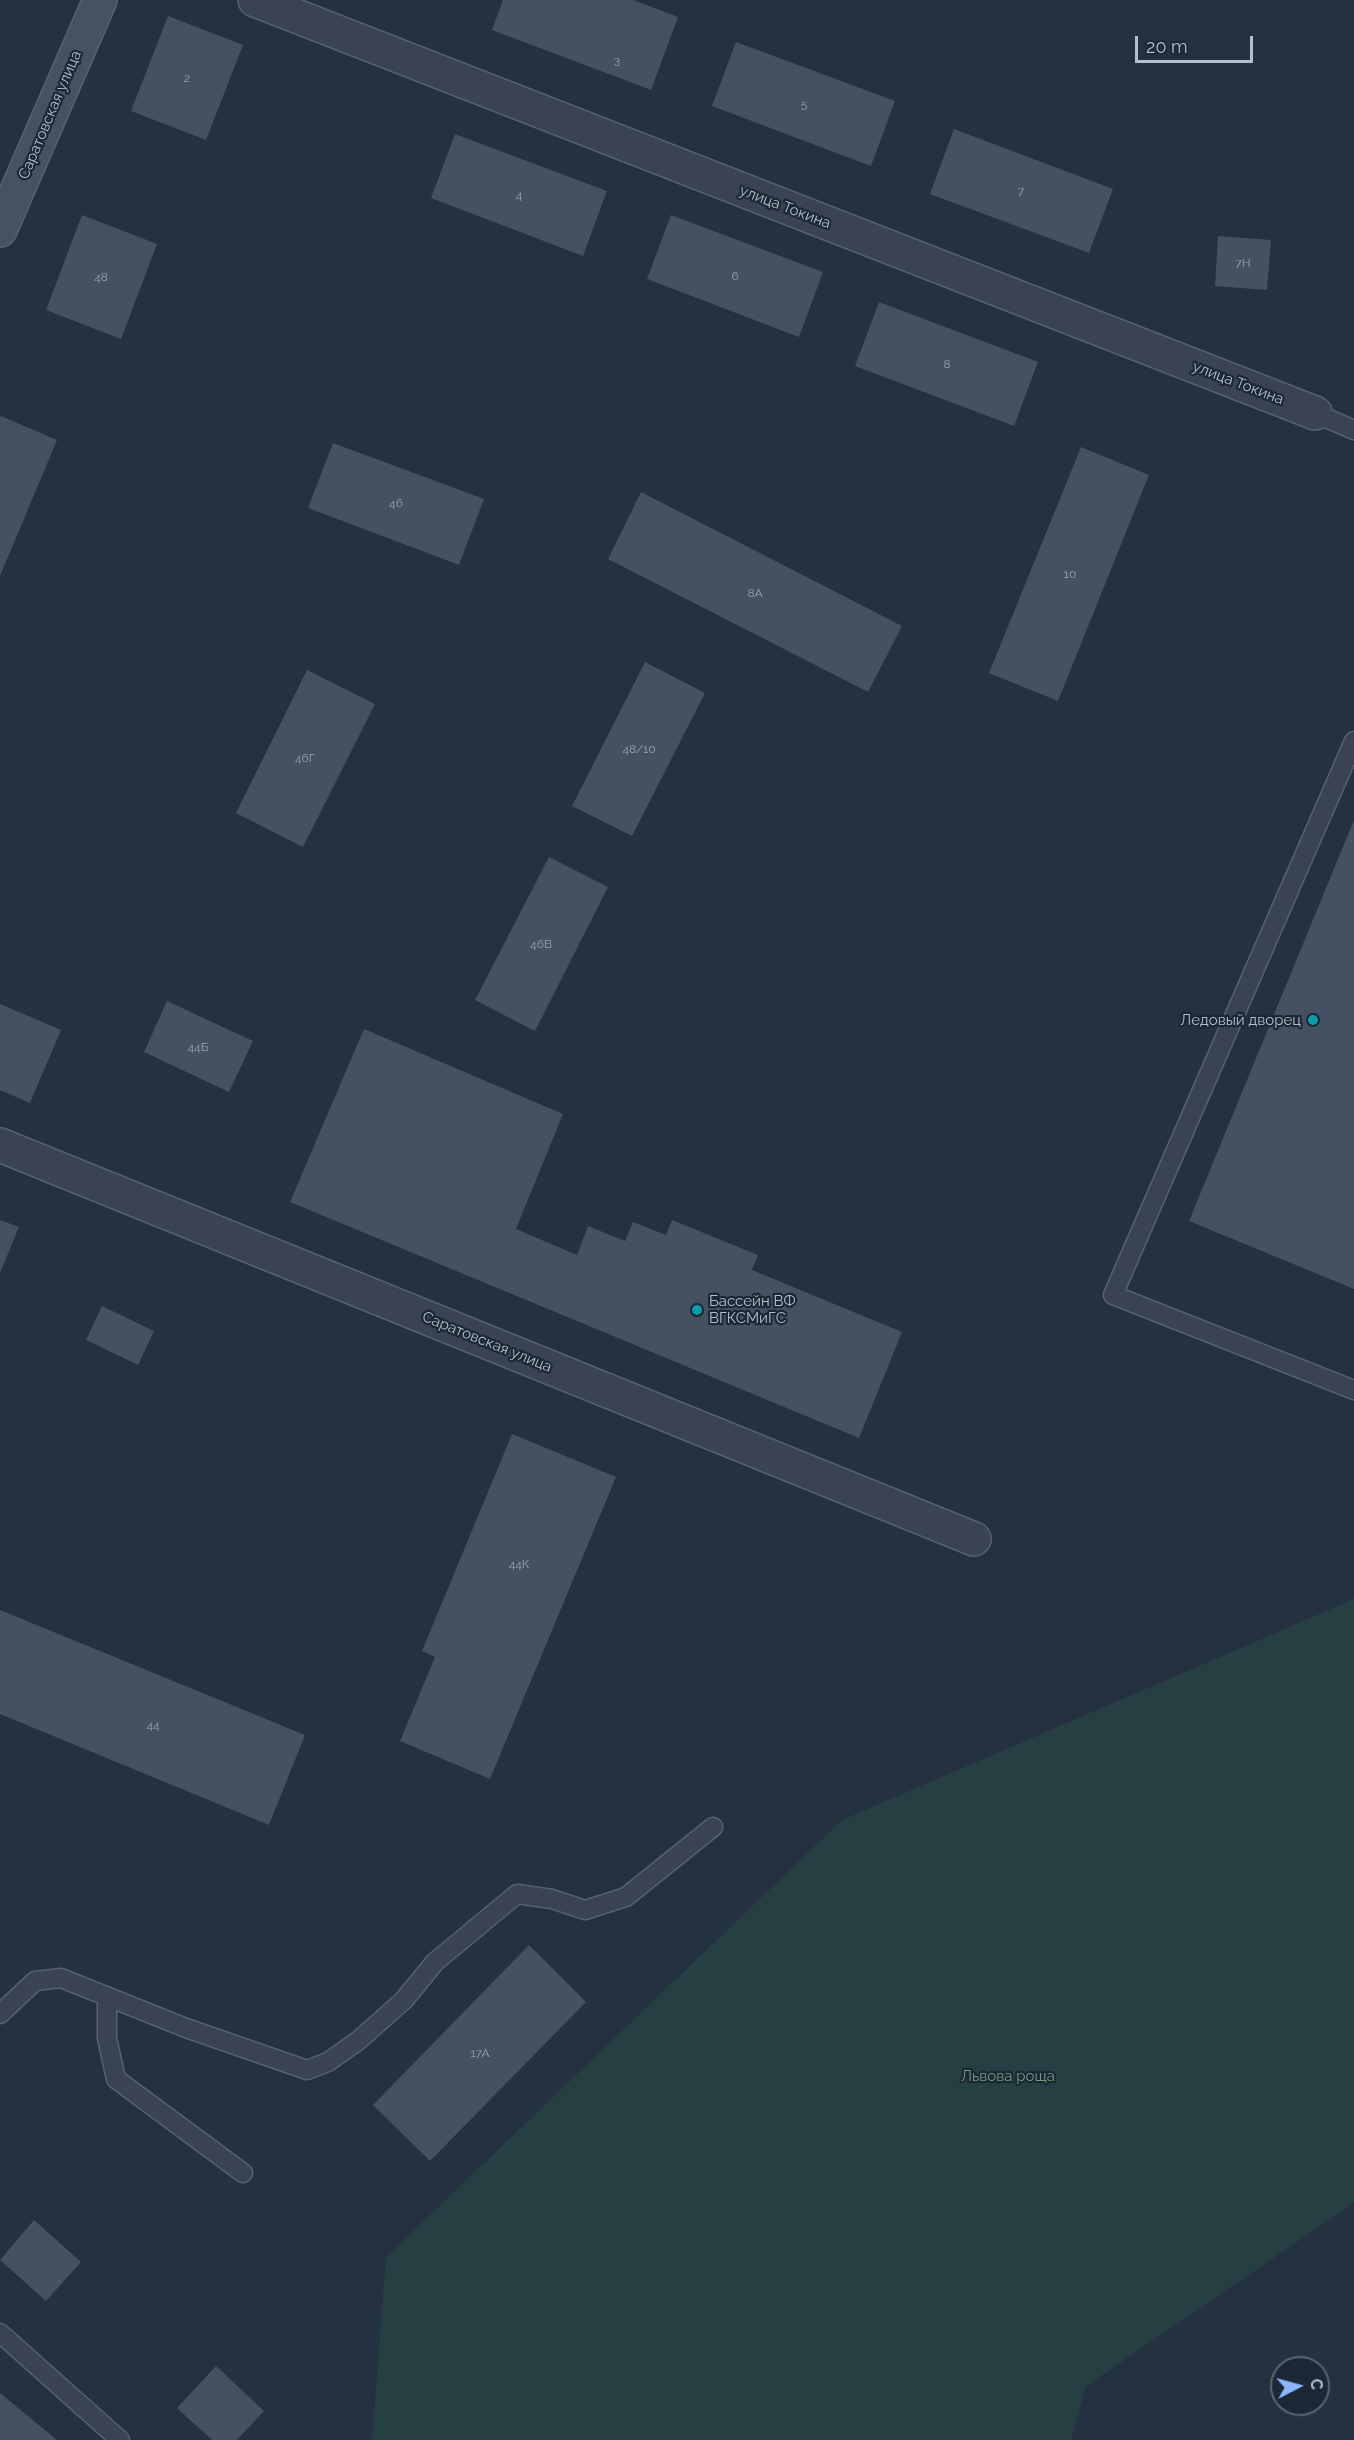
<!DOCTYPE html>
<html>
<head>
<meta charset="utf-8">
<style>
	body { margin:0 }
	#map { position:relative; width:1354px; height:2440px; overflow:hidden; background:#243141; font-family:Raleway,sans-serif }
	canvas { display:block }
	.north { position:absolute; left:1270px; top:2356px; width:60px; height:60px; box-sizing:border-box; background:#1d2836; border:2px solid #5a6472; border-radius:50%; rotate:84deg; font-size:16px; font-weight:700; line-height:24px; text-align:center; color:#b5becb }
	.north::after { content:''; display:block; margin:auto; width:21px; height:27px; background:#89b6fc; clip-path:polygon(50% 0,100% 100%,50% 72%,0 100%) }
	.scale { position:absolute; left:1135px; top:36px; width:118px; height:27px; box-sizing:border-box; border:3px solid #b5becb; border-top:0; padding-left:8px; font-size:18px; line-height:21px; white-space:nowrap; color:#b5becb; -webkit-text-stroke:4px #1d2836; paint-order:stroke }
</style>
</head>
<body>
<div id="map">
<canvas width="1354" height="2440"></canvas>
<div class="north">С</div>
<div class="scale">20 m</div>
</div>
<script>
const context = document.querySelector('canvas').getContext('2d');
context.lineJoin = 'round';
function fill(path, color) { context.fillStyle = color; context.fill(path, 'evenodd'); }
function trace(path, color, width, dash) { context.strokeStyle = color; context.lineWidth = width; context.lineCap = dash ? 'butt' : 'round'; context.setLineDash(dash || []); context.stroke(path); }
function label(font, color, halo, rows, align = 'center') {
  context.font = font + ' Raleway,sans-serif'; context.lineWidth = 4.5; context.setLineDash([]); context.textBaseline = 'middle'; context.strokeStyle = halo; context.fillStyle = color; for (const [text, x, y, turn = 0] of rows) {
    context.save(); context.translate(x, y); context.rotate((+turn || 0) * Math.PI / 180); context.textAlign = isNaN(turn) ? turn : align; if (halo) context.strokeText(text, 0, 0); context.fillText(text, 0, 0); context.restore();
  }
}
const green = new Path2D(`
	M1354 1599V2203L1086 2386 1071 2440H372L386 2257 842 1820Z`);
const building = new Path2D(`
	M503 0H633L678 17 651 90 492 30Z
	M168 16 243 45 206 140 131 111Z
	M736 42 895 101 871 166 712 106Z
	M954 129 1113 189 1089 253 930 194Z
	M455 134 607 191 583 256 431 198Z
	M82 215 157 244 121 339 46 310Z
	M671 215 823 272 799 337 647 279Z
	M1218 236 1271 240 1267 290 1215 286Z
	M879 302 1038 362 1014 426 855 366Z
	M1 416 57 440 0 576V418Z
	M333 443 484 499 459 565 308 508Z
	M1081 447 1149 475 1058 701 989 673Z
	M641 492 902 626 868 692 608 559Z
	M645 662 705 693 632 836 572 806Z
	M307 670 375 704 303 847 236 813Z
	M1354 820V1289L1189 1221Z
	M549 857 608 887 535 1031 475 1000Z
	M167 1001 253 1041 229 1092 144 1052Z
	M0 1004 61 1030 30 1103 0 1090Z
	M364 1029 563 1114 516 1229 577 1255 588 1226 625 1241 633 1222 666 1235 672 1220 758 1255 752 1270 902 1332 859 1438 290 1202Z
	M0 1220 19 1227 0 1273Z
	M102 1306 154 1331 138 1365 86 1340Z
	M512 1434 616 1477 490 1779 400 1741 435 1657 422 1651Z
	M0 1610 305 1735 269 1825 0 1714Z
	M529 1945 586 2002 430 2161 373 2105Z
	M34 2220 81 2262 46 2301 0 2260Z
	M216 2366 264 2411 237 2440H212L177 2408Z
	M0 2393 57 2440H0Z`);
const lane = new Path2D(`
	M1315 413 1354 430
	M1354 741 1113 1295 1354 1390
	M107 1996V2038L116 2079 243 2173
	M0 2014 35 1981 61 1978 186 2028 307 2070 328 2062 359 2040 404 2000 435 1962 517 1894 552 1899 585 1910 626 1897 713 1827
	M0 2333 120 2440`);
const street = new Path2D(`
	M255 0 1315 413
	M0 1145 974 1539`);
const secondary = new Path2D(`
	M0 230 100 0`);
const markers = [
	[1313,1020,6,"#0f9aa8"],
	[697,1310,6,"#0f9aa8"]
];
const numberNames = [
	["3",617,60],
	["2",187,78],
	["5",804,104],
	["7",1021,191],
	["4",519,195],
	["7Н",1243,263],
	["6",735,276],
	["48",101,277],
	["8",947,364],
	["46",396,503],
	["10",1070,574],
	["8А",755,593],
	["48/10",639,749],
	["46Г",305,758],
	["46В",541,944],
	["44Б",198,1047],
	["44К",519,1564],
	["44",153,1725],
	["17А",480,2053]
];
const streetNames = [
	["Саратовская улица",50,115,-67],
	["улица Токина",785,207,21],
	["улица Токина",1238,383,21],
	["Саратовская улица",487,1342,22]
];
const poiNames = [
	["Ледовый дворец",1301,1020],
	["Бассейн ВФ",709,1301,"left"],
	["ВГКСМиГС",709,1318,"left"]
];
const parkNames = [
	["Львова роща",1008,2076]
];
fill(green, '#263f42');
fill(building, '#435163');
trace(lane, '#56616e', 21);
trace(street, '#56616e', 36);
trace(secondary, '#56616e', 36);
trace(lane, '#394351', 18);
trace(street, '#394351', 33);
trace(secondary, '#465264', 33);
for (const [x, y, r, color] of markers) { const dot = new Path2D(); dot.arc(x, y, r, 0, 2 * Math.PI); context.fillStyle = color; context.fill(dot); trace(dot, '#1d2836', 2); }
label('12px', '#98a3b1', null, numberNames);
label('15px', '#b5becb', '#1d2836', streetNames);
label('15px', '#b5becb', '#1d2836', poiNames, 'right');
label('15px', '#6b9d77', '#1d2836', parkNames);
</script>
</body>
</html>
